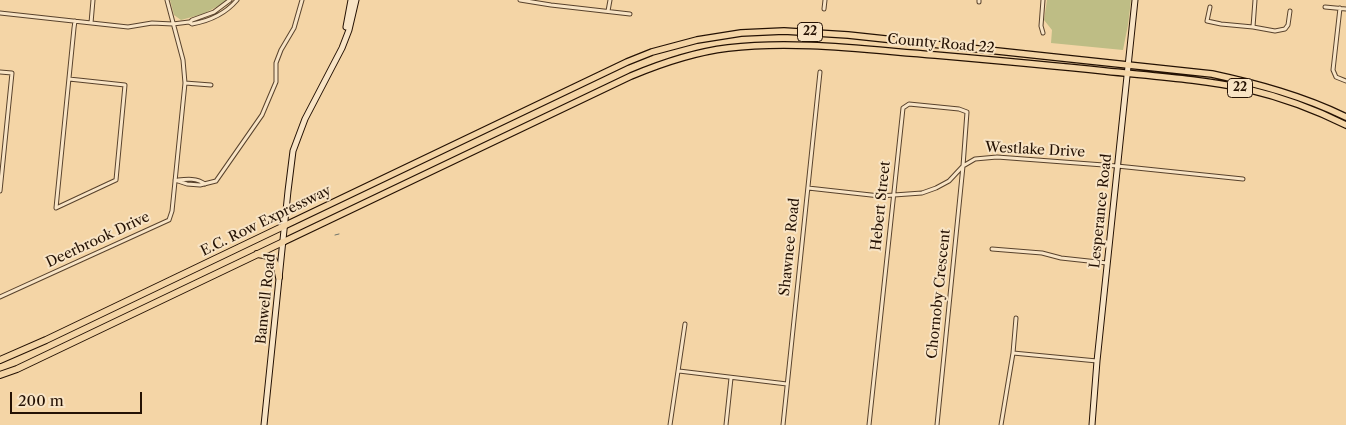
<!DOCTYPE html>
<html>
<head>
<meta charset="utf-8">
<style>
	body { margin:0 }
	#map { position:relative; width:1346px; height:425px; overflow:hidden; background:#f4d5a6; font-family:"Libre Caslon Text",serif }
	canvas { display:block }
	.scale { position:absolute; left:10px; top:392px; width:132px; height:22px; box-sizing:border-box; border:2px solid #241103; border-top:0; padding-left:6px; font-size:15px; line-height:18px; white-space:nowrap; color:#241103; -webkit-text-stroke:4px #f8e4c5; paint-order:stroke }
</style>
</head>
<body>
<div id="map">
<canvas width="1346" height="425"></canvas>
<div class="scale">200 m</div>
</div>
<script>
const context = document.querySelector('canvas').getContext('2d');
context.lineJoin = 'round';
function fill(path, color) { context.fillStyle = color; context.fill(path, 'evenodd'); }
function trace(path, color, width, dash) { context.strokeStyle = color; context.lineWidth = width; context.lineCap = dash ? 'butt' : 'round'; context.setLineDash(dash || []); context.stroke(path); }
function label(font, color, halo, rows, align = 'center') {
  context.font = font + ' "Libre Caslon Text",serif'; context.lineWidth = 4; context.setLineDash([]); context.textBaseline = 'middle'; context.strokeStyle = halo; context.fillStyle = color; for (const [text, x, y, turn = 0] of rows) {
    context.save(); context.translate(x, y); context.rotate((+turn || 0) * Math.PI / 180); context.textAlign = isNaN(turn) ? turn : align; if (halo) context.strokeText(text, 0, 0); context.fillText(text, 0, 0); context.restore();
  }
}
const green = new Path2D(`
	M170 0H228L226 2 203 14 181 20 174 15Z
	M1047 0H1131L1128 25 1123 50 1051 43 1052 30 1044 20Z`);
const stream = new Path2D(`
	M335 235 339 234`);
const street = new Path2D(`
	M520 0 551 5 630 14
	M979 2V0
	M1210 7 1207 21 1221 24 1253 27 1275 31 1285 29 1288 25 1290 11
	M1325 7 1346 9
	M1340 8 1333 70 1336 77 1346 81
	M824 9 825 0
	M608 11 610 0
	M0 13 128 27 152 23 173 24 189 22 192 24C209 21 226 13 237 0
	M190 22 192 20 214 12 230 0
	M91 23 93 0
	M1253 27 1255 0
	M1043 33 1041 26 1043 0
	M0 72 12 73 0 191
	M69 79 125 85 116 180 56 208 74 28 75 21
	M185 83 211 85
	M175 180 187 184 200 185 216 181 262 115 276 82V63L281 50 294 28 302 0
	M178 180C187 179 197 178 205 184
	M808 188 880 196 922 193 936 188 949 181 963 166 975 159 997 157 1117 166 1243 179
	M992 249 1042 253 1061 258 1107 263
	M0 297 169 220 172 211 185 83 183 60 167 0
	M1013 353 1097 361
	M679 371 787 384
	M670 425 685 324
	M726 425 731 378
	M783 425 820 72
	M869 425 903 108 909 104 959 109 967 112 963 166 937 425
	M1001 425 1013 353 1016 318`);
const secondary = new Path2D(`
	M346 27 351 0
	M264 425 288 191 293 151 305 119 342 48 349 30 356 0
	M1092 425 1097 361 1135 0`);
const primary = new Path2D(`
	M284 226 627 62 652 52 697 40 741 33 784 31 848 35 1212 74C1258 84 1303 96 1346 117
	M283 242 631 76C662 63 695 52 728 48 796 40 868 50 935 55 992 60 1048 65 1105 71 1152 76 1200 79 1247 89 1281 97 1314 109 1346 125`);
const highway = new Path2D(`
	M257 254C276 256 275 260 279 277
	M0 360 46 340 284 226
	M0 375 17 369 283 242`);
const shields = [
	[810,32,25],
	[1240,88,25]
];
const shieldNames = [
	["22",810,32],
	["22",1240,88]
];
const streetNames = [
	["County Road 22",941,44,5],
	["Westlake Drive",1035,150,3],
	["Hebert Street",881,206,-84],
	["Lesperance Road",1101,211,-84],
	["E.C. Row Expressway",266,221,-26],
	["Deerbrook Drive",98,240,-25],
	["Shawnee Road",790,247,-84],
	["Chornoby Crescent",939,294,-84],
	["Banwell Road",266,299,-84]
];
fill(green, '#bebd85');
trace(stream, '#6e746b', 1);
trace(street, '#58422c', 5);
trace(secondary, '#241103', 7);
trace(primary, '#241103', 8);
trace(highway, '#241103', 8);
trace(street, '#f8e4c5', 3);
trace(secondary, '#f8e4c5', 5);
trace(primary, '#f4d5a6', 5.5);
trace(highway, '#f4d5a6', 6);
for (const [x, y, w] of shields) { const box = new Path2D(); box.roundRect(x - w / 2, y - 9.5, w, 19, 4); context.fillStyle = '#f8e4c5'; context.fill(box); trace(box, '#241103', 1); }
label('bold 12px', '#241103', null, shieldNames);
label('14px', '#241103', '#f8e4c5', streetNames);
</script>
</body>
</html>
